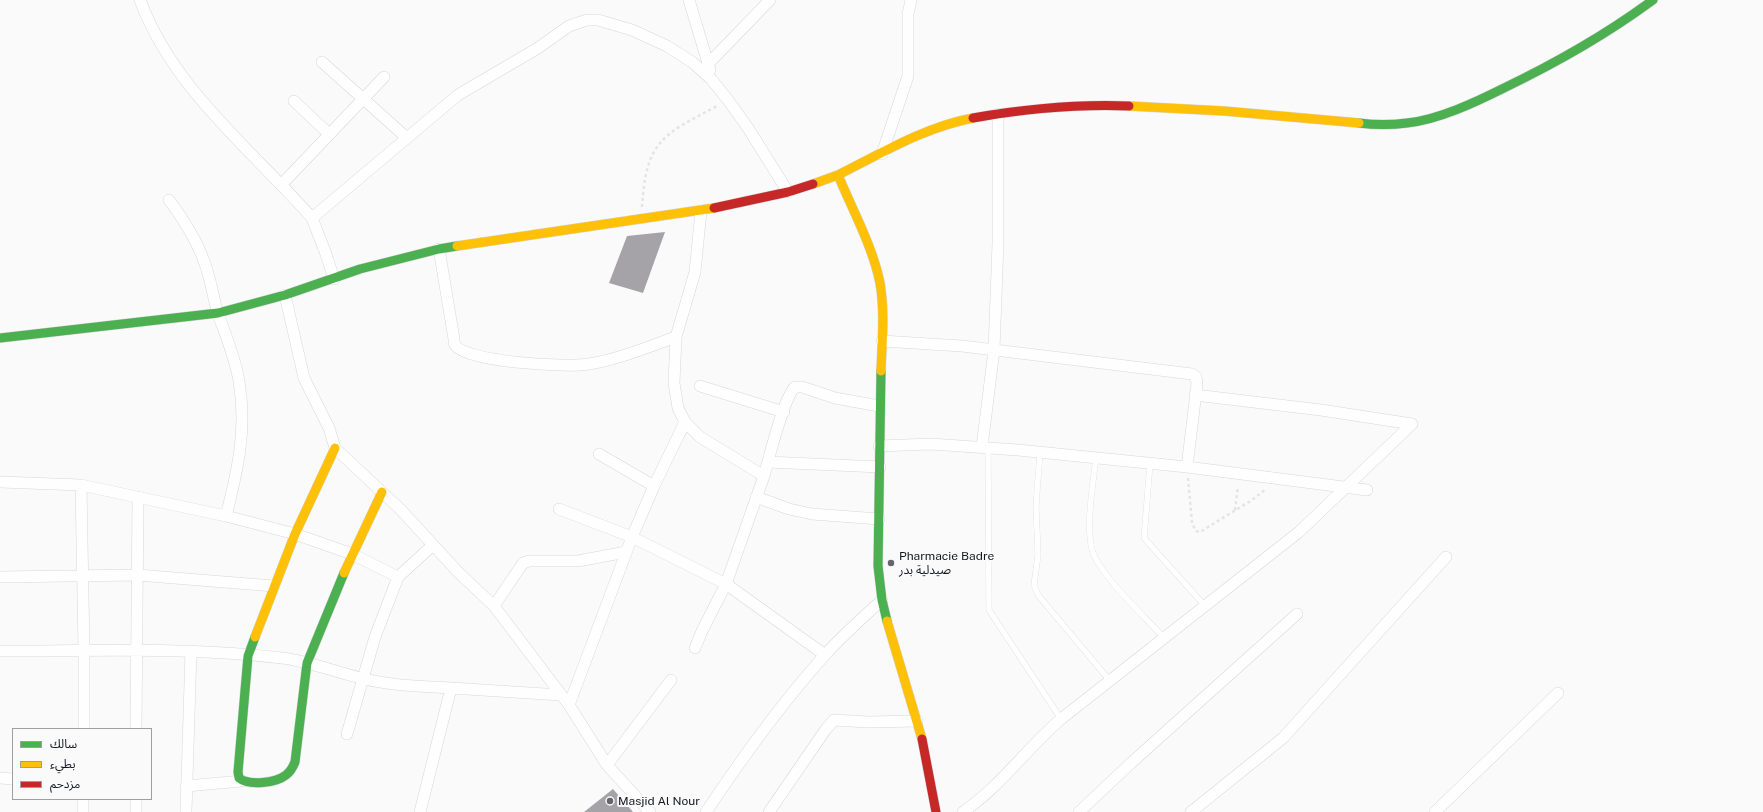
<!DOCTYPE html>
<html>
<head>
<meta charset="utf-8">
<style>
	body { margin:0 }
	#map { position:relative; width:1763px; height:812px; overflow:hidden; background:#fafafa; font-family:"Public Sans","Noto Sans Arabic",sans-serif }
	canvas { display:block }
	.legend { position:absolute; left:12px; top:728px; width:140px; height:72px; box-sizing:border-box; background:#fafafa; border:1px solid #9e9fa3; margin:0; padding:5px 7px; list-style:none; font-size:12px; color:#141721 }
	.legend li { display:flex; align-items:center; gap:8px; height:20px }
	.legend b { width:20px; border:1px solid #9e9fa3 }
</style>
</head>
<body>
<div id="map">
<canvas width="1763" height="812"></canvas>
<ul class="legend">
<li><b style="height:5px;background:#4caf50"></b>سالك</li>
<li><b style="height:5px;background:#ffc107"></b>بطيء</li>
<li><b style="height:5px;background:#c62828"></b>مزدحم</li>
</ul>
</div>
<script>
const context = document.querySelector('canvas').getContext('2d');
context.lineJoin = 'round';
function fill(path, color) { context.fillStyle = color; context.fill(path, 'evenodd'); }
function trace(path, color, width, dash) { context.strokeStyle = color; context.lineWidth = width; context.lineCap = dash ? 'butt' : 'round'; context.setLineDash(dash || []); context.stroke(path); }
function label(font, color, halo, rows, align = 'center') {
  context.font = font + ' "Public Sans","Noto Sans Arabic",sans-serif'; context.lineWidth = 4; context.setLineDash([]); context.textBaseline = 'middle'; context.strokeStyle = halo; context.fillStyle = color; for (const [text, x, y, turn = 0] of rows) {
    context.save(); context.translate(x, y); context.rotate((+turn || 0) * Math.PI / 180); context.textAlign = isNaN(turn) ? turn : align; if (halo) context.strokeText(text, 0, 0); context.fillText(text, 0, 0); context.restore();
  }
}
const building = new Path2D(`
	M665 232 643 293 609 283 627 236Z
	M613 789 633 812H584Z`);
const path = new Path2D(`
	M642 207C646 140 663 135 717 106
	M1188 478 1192 523 1196 531 1200 532 1252 500 1266 489
	M1235 510 1238 486`);
const lane = new Path2D(`
	M988 448 989 610 1061 719
	M1040 452 1036 506 1038 555 1034 585 1038 595 1110 681
	M1096 458C1093 483 1085 529 1093 553 1102 577 1146 618 1164 638
	M1150 464 1144 538 1205 606`);
const street = new Path2D(`
	M140 0C173 89 251 149 312 218
	M689 0 710 70
	M322 62 407 138
	M709 63 770 0
	M294 101 329 134
	M882 154 908 76V14L911 0
	M282 184 384 77
	M169 200C184 220 197 240 205 264 211 280 213 297 218 314 226 336 235 357 239 381 247 429 238 469 226 516
	M439 249 454 339C454 341 454 343 455 345 466 362 568 368 589 364 619 359 648 347 676 337L695 272 701 211
	M334 279 326 254 312 218 458 95 538 48 569 26 587 20H598L632 30 667 46 692 62 711 79 728 100 748 128 788 192
	M285 295 304 378 329 428 335 448 401 510 458 572 494 606 569 705 607 765 650 812
	M676 337 674 383 678 408 685 422 700 437 764 476 726 584 702 631 695 648
	M882 341 962 346 1192 374 1196 377 1197 384 1187 467
	M700 386 784 412
	M1195 395 1321 410 1412 424
	M879 446 931 444 1018 450 1187 467 1367 490
	M982 447 994 350 998 243V114
	M599 454 654 486
	M768 462 880 467
	M764 476C769 458 784 397 795 387H802L835 398 879 406
	M0 482 81 485 226 516 295 534 352 554 398 577 375 637 347 734
	M81 485 84 651V729
	M756 497 789 509 812 514 879 519
	M559 509 632 537 726 584 825 655
	M0 577 137 575 274 586
	M398 577 433 545
	M494 606 523 563 529 561H578L626 552
	M0 651C94 651 188 647 282 658 309 661 334 672 361 678 390 686 421 686 451 688L420 812
	M451 688 561 695
	M569 705 632 537 654 486 685 422
	M136 729 138 497
	M607 765 671 680
	M0 778 13 779
	M186 786 242 781
	M83 812V799
	M136 812V799
	M186 812 191 651
	M706 812C742 758 781 704 824 656 842 636 862 618 882 600
	M769 812 826 729 834 720 868 722 917 721
	M963 812C1001 786 1026 749 1061 719L1299 532 1412 424
	M1079 812 1131 763 1297 614
	M1191 812 1283 738 1446 557
	M1435 812 1558 693`);
const fast = new Path2D(`
	M1359 123C1374 125 1392 125 1407 123 1438 120 1476 102 1504 88 1556 63 1607 34 1653 0
	M0 338 218 313 285 295 360 269 439 249 457 246
	M881 371 878 566 882 600 887 621
	M255 637 248 656 238 772 239 778C249 786 276 783 286 775 290 772 293 767 295 762L307 663 344 573`);
const slow = new Path2D(`
	M1129 106 1224 111 1359 123
	M838 175C882 153 925 127 973 118
	M813 184 838 175C852 209 873 247 880 283 885 312 882 342 881 371
	M457 246 714 208
	M344 573 382 492
	M887 621 922 739
	M255 637 295 534 335 448`);
const jam = new Path2D(`
	M973 118C1024 109 1078 104 1129 106
	M714 208 788 192 813 184
	M922 739 936 812`);
const markers = [
	[891,563,4,"#64666d"],
	[610,801,4,"#64666d"]
];
const poiNames = [
	["Pharmacie Badre",899,556],
	["صيدلية بدر",899,570],
	["Masjid Al Nour",618,801]
];
fill(building, '#a5a3a8');
trace(lane, '#d6d7dd', 6);
trace(street, '#d6d7dd', 12);
trace(fast, '#d6d7dd', 10);
trace(slow, '#d6d7dd', 10);
trace(jam, '#d6d7dd', 10);
trace(path, '#e4e4e4', 2.5, [3, 3]);
trace(lane, '#fefefe', 5.5);
trace(street, '#fefefe', 11);
trace(fast, '#4caf50', 9);
trace(slow, '#ffc107', 9);
trace(jam, '#c62828', 9);
for (const [x, y, r, color] of markers) { const dot = new Path2D(); dot.arc(x, y, r, 0, 2 * Math.PI); context.fillStyle = color; context.fill(dot); trace(dot, '#fafafa', 1.5); }
label('12px', '#141721', '#fafafa', poiNames, 'left');
</script>
</body>
</html>
